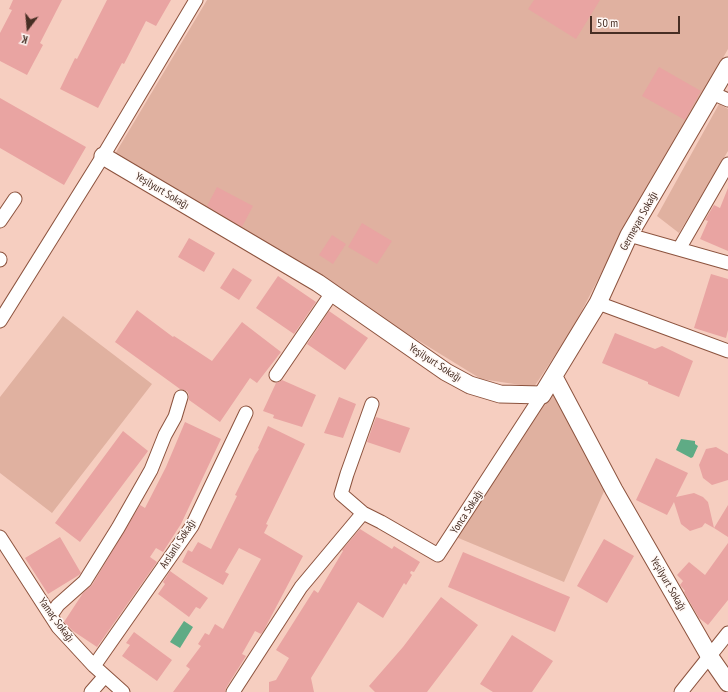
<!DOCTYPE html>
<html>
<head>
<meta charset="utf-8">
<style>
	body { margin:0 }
	#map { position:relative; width:728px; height:692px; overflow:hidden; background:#f6cec0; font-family:"PT Sans Narrow",sans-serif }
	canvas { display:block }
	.north { position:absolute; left:8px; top:8px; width:40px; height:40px; -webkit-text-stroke:3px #fff8f5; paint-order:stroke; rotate:196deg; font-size:11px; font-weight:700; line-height:16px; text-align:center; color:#472e24 }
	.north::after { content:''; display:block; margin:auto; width:14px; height:18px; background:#472e24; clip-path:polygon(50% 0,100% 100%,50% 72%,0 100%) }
	.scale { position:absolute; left:590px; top:16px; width:90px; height:18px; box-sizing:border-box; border:2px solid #472e24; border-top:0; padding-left:5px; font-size:12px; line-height:14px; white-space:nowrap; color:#472e24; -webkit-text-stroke:3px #fff8f5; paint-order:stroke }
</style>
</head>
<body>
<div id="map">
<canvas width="728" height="692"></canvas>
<div class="north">K</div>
<div class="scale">50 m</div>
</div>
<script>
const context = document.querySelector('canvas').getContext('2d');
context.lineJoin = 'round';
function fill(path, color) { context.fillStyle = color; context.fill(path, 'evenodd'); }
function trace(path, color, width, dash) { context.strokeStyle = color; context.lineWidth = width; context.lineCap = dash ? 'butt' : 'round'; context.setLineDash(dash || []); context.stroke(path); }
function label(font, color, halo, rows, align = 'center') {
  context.font = font + ' "PT Sans Narrow",sans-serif'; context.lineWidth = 3; context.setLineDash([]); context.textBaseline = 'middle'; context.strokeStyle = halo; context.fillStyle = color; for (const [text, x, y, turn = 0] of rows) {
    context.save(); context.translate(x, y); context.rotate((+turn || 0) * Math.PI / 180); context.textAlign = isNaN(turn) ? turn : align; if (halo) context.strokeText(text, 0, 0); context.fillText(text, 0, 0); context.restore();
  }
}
const green = new Path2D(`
	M207 0H728V49L610 256 573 328 534 387 481 379 115 154Z
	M719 104 728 109V151L679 233 657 216Z
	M63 316 152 384 52 513 0 473V397Z
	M551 391 605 489 564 582 456 537Z`);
const water = new Path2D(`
	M681 439 695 441V444L698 446 693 457 691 458 676 450Z
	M184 621 193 627 180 648 170 642Z`);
const building = new Path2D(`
	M13 0H62L40 43 43 45 27 75 0 61V33L12 10 9 9Z
	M107 0H171L156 26 146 21 124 64 122 63 98 108 60 89 75 58 77 59Z
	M534 0H600L576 39 528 9Z
	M659 67 701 91 685 120 642 96Z
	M0 98 86 147 64 185 0 148Z
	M217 187 253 206 242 227 207 206Z
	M728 188V251L700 239 708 221 705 220 714 205 720 208Z
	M362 223 392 241 377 264 348 247Z
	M332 235 346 244 333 264 319 255Z
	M189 238 215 253 204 272 178 257Z
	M233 268 252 280 239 300 220 288Z
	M711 274 728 279V330L726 338 694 328Z
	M278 276 316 302 294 334 256 308Z
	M137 310 173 337 174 336 212 361 242 322 281 352 257 383 250 378 220 422 189 400V395L187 391 180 389 115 342Z
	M329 311 368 338 345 370 307 344Z
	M615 333 655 349 662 346 693 361 679 397 648 384V382L602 363Z
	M282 380 316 395 302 427 273 418 274 415 263 411 276 383Z
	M339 397 356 404 343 438 324 433Z
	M376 417 410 428 400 453 367 442Z
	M185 422 221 439 181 524 163 552 156 548 150 557 157 562 97 647 73 631 64 622 83 593 92 585 140 505 145 508 166 467Z
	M268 426 305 444 266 524 268 525 264 533 303 556 264 630 261 634 255 631 242 654 246 656 226 688 225 692H173L190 669 186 666 201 646 198 644 205 633 209 635 215 624 223 629 261 559 239 548 225 572 229 574 223 585 182 562 188 550 192 552 198 542 211 549 237 496 235 495 255 455 259 449 258 448Z
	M123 431 148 451 80 542 55 523Z
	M716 447 728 454V480L712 485 703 478 699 465 706 449Z
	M656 458 688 473 676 497 694 493 703 497 708 502 714 528 705 523 702 527 690 531 681 524 674 502 667 515 636 500Z
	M728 505V537L714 528Z
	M360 529 392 549 394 546 420 562 414 572 411 571 410 573 412 575 406 585 404 583 383 618 358 602 311 678 314 692H269V682L276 680 289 658 276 650 314 590 318 593 343 551 342 550Z
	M60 537 81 573 79 575 48 594 25 558Z
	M604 539 634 556 607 603 577 586Z
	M728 543V600L708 625 699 618 684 592 685 591 680 585 683 581 677 575 689 562 705 575Z
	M463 552 570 597 555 632 448 587Z
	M170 571 208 598 200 609 196 607 189 617 158 594 165 584 163 582Z
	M441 597 478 625 427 692H375L369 686 403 647Z
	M134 632 172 660 157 681 122 656 130 645 126 643Z
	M512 635 553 661 532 692H493L480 684Z`);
const minor = new Path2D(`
	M712 93 728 100
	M0 221 15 199
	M629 235 728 263
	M679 249 728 164
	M0 259V260
	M598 303 728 351
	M0 321 103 156 196 0
	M276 375 332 293
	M363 513 341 494 347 474 372 404
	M0 537 58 627 94 666 123 692
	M51 615 58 605 85 581 118 528 151 470 165 435 175 417 181 397
	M94 666 192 526 246 413
	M91 692 105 676
	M233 692 301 587 363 513 381 522 438 555 542 395
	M681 692 728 633`);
const major = new Path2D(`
	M103 156 318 283 446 372 470 385 500 394 542 395 598 303 629 235 728 66
	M554 377 614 490 710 657 728 683`);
const streetNames = [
	["Yeşilyurt Sokağı",162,191,31],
	["Germeyan Sokağı",639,221,-61],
	["Yeşilyurt Sokağı",435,363,33],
	["Yonca Sokağı",467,512,-57],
	["Arslanlı Sokağı",178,544,-57],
	["Yeşilyurt Sokağı",668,584,60],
	["Yamaç Sokağı",56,620,54]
];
fill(green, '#e0b1a0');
fill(water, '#5fab85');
fill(building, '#e9a4a2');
trace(minor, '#8c533e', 15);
trace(major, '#8c533e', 19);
trace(minor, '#fff', 13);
trace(major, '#fff', 17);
label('11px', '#472e24', '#fff8f5', streetNames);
</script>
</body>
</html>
